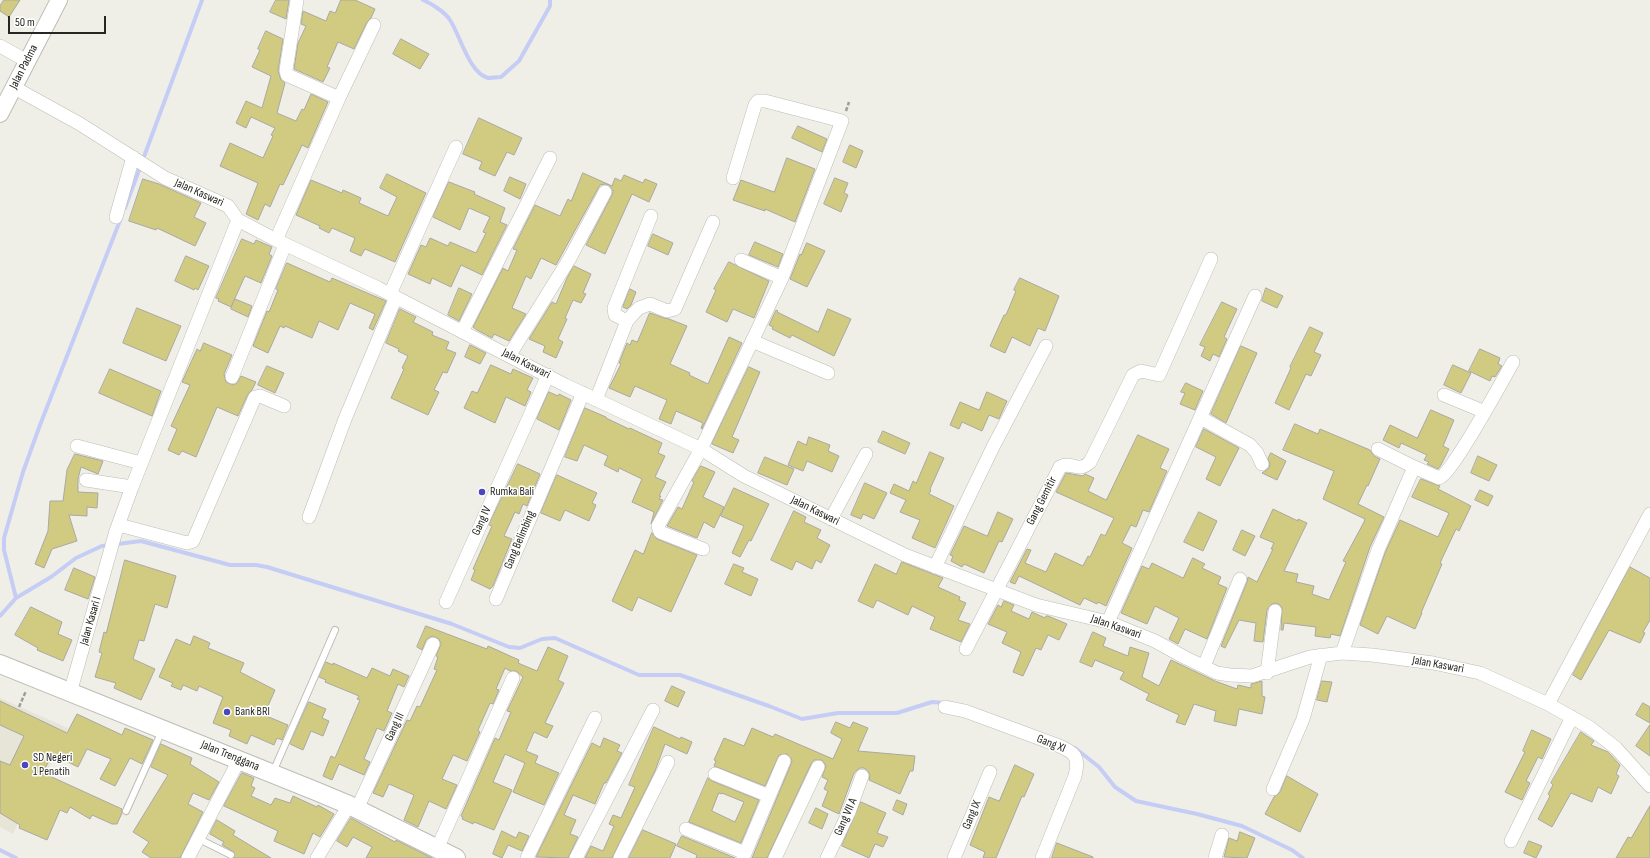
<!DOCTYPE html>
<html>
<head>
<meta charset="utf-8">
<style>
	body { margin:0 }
	#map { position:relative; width:1650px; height:858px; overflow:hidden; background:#efefe8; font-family:"Sofia Sans Condensed",sans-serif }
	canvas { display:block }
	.scale { position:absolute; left:8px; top:16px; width:98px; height:18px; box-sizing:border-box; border:2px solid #262623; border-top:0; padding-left:5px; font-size:12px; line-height:14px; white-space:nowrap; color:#262623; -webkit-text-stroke:3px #fffffe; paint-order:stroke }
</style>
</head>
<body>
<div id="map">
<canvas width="1650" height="858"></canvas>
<div class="scale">50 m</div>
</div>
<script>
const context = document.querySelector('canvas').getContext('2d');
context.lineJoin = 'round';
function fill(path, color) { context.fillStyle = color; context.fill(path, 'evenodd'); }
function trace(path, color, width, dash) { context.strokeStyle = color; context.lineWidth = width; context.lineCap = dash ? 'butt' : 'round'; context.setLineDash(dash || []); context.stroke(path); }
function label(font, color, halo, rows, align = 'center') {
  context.font = font + ' "Sofia Sans Condensed",sans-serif'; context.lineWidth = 3; context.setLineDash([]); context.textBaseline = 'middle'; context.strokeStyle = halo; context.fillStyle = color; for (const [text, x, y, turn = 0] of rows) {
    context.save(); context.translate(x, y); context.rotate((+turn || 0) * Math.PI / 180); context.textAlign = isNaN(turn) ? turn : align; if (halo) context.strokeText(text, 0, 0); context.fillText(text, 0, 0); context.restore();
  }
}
const built = new Path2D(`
	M0 698 68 728 32 803 28 802 13 834 0 827Z`);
const stream = new Path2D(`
	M423 0C432 4 445 12 450 20 460 35 469 73 488 78 492 78 497 77 501 77L519 61 550 6V0
	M125 208 202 0
	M16 598 4 550V538L23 472 40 425 121 218
	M0 616 16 598 51 577 76 558 102 546 141 541 230 565H256L267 567 452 624 509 647 520 648 542 639 555 638 639 675H680L769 706 802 719 838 713H897L932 702 945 703
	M1075 748 1099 767 1115 787 1136 801 1197 814 1242 826 1292 850 1303 858
	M0 850 16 858`);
const building = new Path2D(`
	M4 0H20L9 17 0 11V6Z
	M276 0H289L286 19 270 12Z
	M341 0H355L375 9 371 18 367 22 354 49 338 42 327 67 330 68 323 82 294 69 298 43 306 26 301 24 303 11 326 21 330 11 335 13Z
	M266 31 283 39 278 71 281 80 285 83 277 113 296 121 302 109 304 110 311 94 328 102 308 148 302 145 283 185 280 184 270 207 265 204 258 220 246 214 258 183 220 166 230 143 263 158 273 136 271 135 275 128 251 117 246 128 236 123 246 101 262 108 271 76 252 67 260 50 258 49Z
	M401 39 429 54 420 69 393 54Z
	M479 118 522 138 514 155 507 152 495 176 479 169 482 162 463 154Z
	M798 126 827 139 822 152 792 138Z
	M850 145 863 151 856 168 843 162Z
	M787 158 815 169 795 222 765 209V211L733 200 741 180 774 192Z
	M583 173 612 186 615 178 621 181 624 175 643 183 645 179 657 184 649 202 632 194 605 254 586 245 612 195 613 191 609 185 605 184 600 185 556 265 541 258 531 279 526 276 512 308 526 314 509 341 494 334 492 338 477 330 473 327 503 268 508 271 517 250 513 249 535 205 560 216 568 199 571 201Z
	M387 174 426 193 395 262 365 249 361 256 350 251 355 238 332 228 329 233 319 228 320 226 296 215 311 180 342 193 343 190 361 198 359 203 388 216 397 197 380 188Z
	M510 177 526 184 520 199 504 191Z
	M835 178 848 183 844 193 848 195 841 212 824 204Z
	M143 179 159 184 201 203 194 217 206 223 195 246 157 228 156 230 129 221Z
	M449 182 475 192 474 194 505 208 500 222 507 225 482 275 461 265 451 287 432 278 430 284 408 274 421 245 426 247 430 238 448 246 450 242 476 253 486 233 483 232 490 217 469 208 460 230 433 217Z
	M653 234 673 243 668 255 648 246Z
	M242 239 254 244 256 240 272 247 269 254 272 256 261 283 245 276 231 307 218 301 219 299 216 298Z
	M755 242 783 254 778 267 749 255Z
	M807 243 825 251 807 287 790 279 800 254 801 255Z
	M186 256 209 266 198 290 195 288 194 290 175 281Z
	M729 262 769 281 754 318 733 309 727 322 706 312 716 290 714 289Z
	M287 263 330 282 332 278 386 301 373 330 369 328 375 314 350 303 338 330 319 321 312 338 285 326 284 328 280 326 268 353 253 346 267 311 269 312 278 290 276 289Z
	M574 266 591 274 583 293 586 294 581 303 573 300 565 318 567 319 558 339 563 342 556 358 543 352 545 346 529 339 552 302 556 304 567 278Z
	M1020 278 1059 296 1045 331 1038 328 1030 346 1012 337 1005 353 990 346 1004 315H1006L1016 291 1014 290Z
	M459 288 472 294 459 321 448 315Z
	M1266 288 1283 296 1277 308 1262 301Z
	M630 289 636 292 631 305 627 309 623 307Z
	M235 299 252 306 248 317 231 309Z
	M1222 302 1237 309 1224 337 1227 339 1219 357 1213 354 1210 361 1201 356 1205 347 1200 345Z
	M137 308 181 326 166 361 123 343Z
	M400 309 416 317 413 322 433 332 432 335 449 342 446 349 456 353 447 373 443 372 434 390 439 392 428 415 391 398 404 369 402 368 408 356 398 351 399 349 386 343Z
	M828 309 851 319 834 356 792 335 790 338 772 329 773 327 769 325 776 310 778 311 777 312 818 332Z
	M650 313 664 318 669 319 687 326 670 364 690 373 689 375 708 384 729 337 742 343 702 429 701 428 703 423 676 411 671 424 659 419 667 400 635 386 630 397 609 388 621 364 619 363 627 343 630 345 632 340 637 342Z
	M1310 327 1323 333 1314 352 1321 355 1311 376 1306 374 1289 410 1275 403 1291 368 1290 367Z
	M204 343 232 355 224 374 226 382 234 385 237 383 241 376 256 382 252 390 248 394 238 416 217 407 196 457 182 451 179 455 168 450 177 429 171 426 190 385 182 382 197 349 200 351Z
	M470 345 486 353 480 364 465 357Z
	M1241 346 1257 353 1226 423 1211 414Z
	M1480 349 1500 358 1498 364 1502 366 1495 377 1492 376 1490 381 1469 371Z
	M491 365 511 374 513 369 533 378 527 390 531 392 525 406 506 397 495 423 464 408 472 391 477 393Z
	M1453 365 1471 373 1461 393 1444 385Z
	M267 366 284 373 275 393 258 385Z
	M749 367 760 372 732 437 739 440 733 453 712 444Z
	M110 369 161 391 152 416 99 393Z
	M1186 383 1203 391 1195 410 1180 404 1185 393 1181 392Z
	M549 392 558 396 559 394 571 400 559 430 537 419Z
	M987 392 1007 401 999 419 989 415 982 431 962 422 959 429 950 425 960 402 979 410Z
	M585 408 606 417V418L629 429 630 428 662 443 658 453 665 456 655 477 666 482 659 496H661L659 499 663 500 651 524 654 512 632 502 642 479 619 468 618 472 604 465 608 456 584 445 577 461 565 457Z
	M1431 410 1454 420 1443 446 1449 449 1441 465 1438 469 1427 464 1429 462 1424 460 1427 455 1401 443 1399 448 1383 440 1390 425 1417 438Z
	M1295 424 1318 434 1320 429 1370 450 1374 456 1380 459 1368 486 1367 485 1358 504 1384 517 1370 547 1340 636 1331 634 1330 638 1315 636 1316 627 1284 623 1283 630H1281L1282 608 1280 605 1276 603 1272 604 1267 610 1263 642 1254 641 1256 623 1239 620 1225 648 1221 646 1247 582 1248 577 1257 582 1273 549H1271L1274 543 1260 537 1273 509 1298 521V519L1307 523 1284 571 1298 574 1296 582 1314 586 1312 594 1329 600 1346 562 1343 561 1364 522 1365 519 1323 499 1334 471 1283 450Z
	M1204 429 1239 448 1220 486 1206 479 1216 457 1196 447Z
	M883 431 910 443 905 454 878 442Z
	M1138 435 1169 449 1160 468 1167 471 1149 512 1143 510 1136 527 1131 525 1122 543 1132 548 1106 606 1098 602 1097 604 1084 598 1080 605 1019 576 1015 584 1010 582 1027 549 1031 550 1025 563 1046 572 1055 553 1083 566 1088 556 1090 557 1101 534 1105 536 1114 518 1056 492 1066 473 1083 476 1085 474 1094 478 1088 491 1106 500Z
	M809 437 830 445 828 451 839 456 832 472 807 461 803 471 788 465 798 441 806 445Z
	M930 452 944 458 930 489 931 490 929 494 954 506 935 548 912 538 920 520 900 512 906 500 890 493 894 484 909 491 913 481 916 483Z
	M1271 453 1286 461 1277 480 1262 473 1269 468 1270 464 1268 459Z
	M75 454 103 461 98 474 81 467 78 479V492L98 493 97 508 87 507V516L69 515 77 541 52 549 44 568 35 564 48 531 50 501H63L67 470Z
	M1478 456 1497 465 1489 481 1471 473Z
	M765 457 794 469 787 485 758 473Z
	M518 464 540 474 527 506 523 504 519 514 515 512 504 536 512 539 493 586 490 589 471 580 475 570 473 569 492 526 489 525Z
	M701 466 715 472 703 497 724 507 714 528 704 522 697 538 667 526 678 507 682 509 694 482 692 481Z
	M557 475 597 493 592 503 596 505 589 521 565 510 560 521 541 513Z
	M1421 479 1440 486 1438 489 1471 506 1459 531 1456 529 1440 563 1442 564 1421 613H1422L1415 629 1387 616 1378 634 1360 625 1385 553 1400 520 1438 537 1449 513 1412 497Z
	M865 483 887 493 874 519 863 514 861 519 851 515Z
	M734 488 769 504 751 541 749 540 740 557 732 553 744 526 721 516Z
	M1480 490 1493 496 1488 506 1475 500Z
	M794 511 806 517 804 522 821 530 817 538 830 545 821 563 816 560 812 569 796 561 792 570 771 560Z
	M998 512 1013 519 1002 542 999 541 984 573 964 564 962 567 951 561 953 556 950 555 964 526 987 536Z
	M1199 512 1217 521 1203 551 1184 542Z
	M1242 530 1255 536 1245 556 1233 550Z
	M652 533 657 539 697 555 671 612 638 597 632 611 612 601 635 550 643 554Z
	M1193 558 1205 564 1202 568 1221 577 1218 584 1227 588 1207 639 1185 629 1178 644 1169 639 1179 618 1155 606 1147 624 1121 613 1142 566 1149 569 1152 563 1183 578Z
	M125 560 176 576 167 608 155 604 144 641 139 640 133 659 155 669 141 700 114 688 116 683 95 677 102 653 99 652 104 632 106 633Z
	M902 562 943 578 938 587 960 597 959 600 966 603 958 620 970 624 961 642 930 629 935 617 912 606 908 615 877 600 873 608 858 601 875 564 896 574Z
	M734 564 744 568 742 572 758 579 751 596 725 584Z
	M1630 567 1650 578V620L1643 632 1645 633 1640 643 1609 630 1581 680 1573 675Z
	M74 568 95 577 88 599 65 590Z
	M1004 601 1014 605 1011 611 1029 619 1032 612 1045 618 1046 616H1048L1067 624 1059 640 1048 635 1041 650 1036 648 1023 676 1013 672 1021 652 1002 643 1007 632 988 624 998 605 1001 607Z
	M31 607 62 622 58 634 72 640 63 661 37 650 38 648 15 635Z
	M426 626 487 649 488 646 519 660 518 663 537 671 548 647 568 656 558 680 564 683 545 723 553 726 547 738 534 732 526 751 538 756 535 763 559 773 544 805 513 792 525 763 505 754 493 782 512 790 494 830 474 822 473 824 462 819 463 817 461 816 495 738 499 740 511 712 507 711 523 677 516 671H510L505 668 496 689 499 690 493 704 490 703 478 730 480 732 467 761 453 755 442 779 457 785 446 809 429 801 418 827 404 820 414 795 389 784 383 797 373 793 407 720 410 721 417 706 420 707 437 670 434 669 438 657 436 656 441 644 439 639 432 636 426 640 422 650 417 647Z
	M1093 632 1106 638 1103 646 1128 656 1130 647 1149 653 1142 677 1159 686 1171 660 1215 681 1237 689 1238 685 1251 688V684L1262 681V696L1265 697 1262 714 1239 709 1236 726 1214 721 1216 711 1194 704 1185 725 1176 722 1179 715 1146 700 1149 694 1120 679 1124 672 1095 660 1092 667 1080 662Z
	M194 636 210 643 208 648 244 663 240 672 275 690 264 715 288 725 282 740 277 738 274 745 251 735 247 744 229 736 231 730 213 723 223 697 199 686 197 691 183 685 181 690 171 686 173 683 159 677 176 639 190 645Z
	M326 662 333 665V663L367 678 372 668 390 676 393 669 409 676 404 687 398 684 387 711 392 713 384 731 377 728 364 759 370 762 364 775 339 764 332 780 323 776 331 756 335 758 360 700 357 699 359 696 325 682 326 680 319 677Z
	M1322 681 1332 682 1327 702 1317 700Z
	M672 686 685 692 678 707 665 701Z
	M0 701 67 733 77 714 122 735 125 728 153 740 142 764 130 758 115 786 100 779 111 759 87 749 78 767 52 754 43 773 122 809V813L117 824H112L92 815 90 819 70 807 67 813 60 810 47 840 19 828 20 825 0 813V761L10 765 24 736 0 725Z
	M309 702 326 709 322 718 329 721 323 736 311 731 303 750 290 744Z
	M1643 703 1650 707V723L1636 715Z
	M836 722 850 728 853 722 868 728 858 751 915 756 913 771H910L900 794 869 780 870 775 868 771 864 768H860L854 773 839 814 822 806 828 791 824 789 828 780 822 777 826 766 822 760H814L811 764 767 858H752L791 764 792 760 787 754 779 755 765 786 714 766 716 761 714 760 724 738 744 746 752 728 773 737 775 734 833 759 842 739 831 733Z
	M1650 725V756L1636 746Z
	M654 727 680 739 681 737 692 742 687 754 665 744 655 771 612 858H585L591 846 603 851 614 826 609 824 613 815 621 818 635 787 629 785Z
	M1532 730 1551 739 1542 759 1538 757 1526 781 1530 783 1522 800 1505 792 1525 752 1523 751Z
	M1581 732 1594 741 1591 745 1608 752 1620 765 1616 774 1619 776 1611 794 1598 787 1592 802 1571 793 1552 827 1538 819 1550 796 1548 794 1553 785 1551 783Z
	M604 738 620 745 617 751 622 753 606 783H604L595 804 573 795 564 815 576 820 570 834 578 837 568 858 536 857 592 743 600 747Z
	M161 744 192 758 190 764 219 782 209 800 193 793 188 804 203 812 180 858H151L142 852 149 842 133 832 168 775 151 767Z
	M1015 765 1034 774 1024 797 1022 796 996 858H983L985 852 970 845 989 797 999 801Z
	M242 773 254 778 251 786 255 788 251 796 271 805 275 798 290 803 293 796 317 807 318 805 334 814 320 837 313 833 304 854 274 841 278 831 224 806Z
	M1287 776 1318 794 1300 832 1265 814 1274 797 1280 792Z
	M708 778 712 781 759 800 741 843 689 822ZM719 793 722 794V793L744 802 735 822 712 811Z
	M897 800 907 804 903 815 893 810Z
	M861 802 886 813 877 833 888 837 883 847 875 844 869 858 842 846Z
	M1650 806V858H1616L1628 837 1631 838Z
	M816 808 828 814 822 829 809 823Z
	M351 818 395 842 396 840 432 858H366L372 847 353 837 347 847 337 841Z
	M217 820 235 831 233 835 271 858H234V852L222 845 224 842 210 834Z
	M643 830 676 844 670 858H629Z
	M502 831 516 838 519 832 529 836 522 851 508 845 502 858 493 854Z
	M1240 832 1255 838 1247 858 1224 857 1229 838 1237 841Z
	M682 836 735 858H696L697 855 677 846Z
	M1529 841 1542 846 1536 858 1524 853Z
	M1057 843 1093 857V858H1052Z`);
const path = new Path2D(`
	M846 111 849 102
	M19 707 26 691`);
const service = new Path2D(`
	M273 772 335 630
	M126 811 162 731
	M199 839 231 855`);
const minor = new Path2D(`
	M297 0 286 70 287 75 339 98
	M0 46 27 61
	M13 87 80 124 165 178 228 206 238 220 276 240 378 288 565 385 701 449 744 476 905 555 1036 605 1108 622 1155 641 1184 657 1217 673 1230 675 1252 676 1310 657 1342 653 1372 655 1433 663 1480 673 1548 704 1589 727 1616 748 1650 786
	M116 217 133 157
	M276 240 339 98 374 25
	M741 260 782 278
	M390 294 456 147
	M627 321 615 315 614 308 651 216
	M462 332 550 158
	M752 341 828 373
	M509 356 570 258 605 192
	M232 377 285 245
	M1444 395 1485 412
	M596 400 627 321 634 313 639 308 650 304 667 311 675 309 713 222
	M1201 418 1250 445 1257 453 1262 464
	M77 446 141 463
	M1378 449 1414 467
	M86 480 132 487
	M309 517 345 419 396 297
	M831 519 866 454
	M119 525 187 543 193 541 255 397 260 396 284 406
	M703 549 660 532 658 526 701 449 782 278 842 121 765 101H758L755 105 733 178
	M935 567 993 447 1046 346
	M496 599 583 393
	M446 602 548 375
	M1108 622 1255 296
	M966 649 1060 467C1071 460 1078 474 1090 462L1133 375 1141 371 1159 375 1211 259
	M1342 653 1378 550 1414 467 1439 478C1450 477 1504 378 1513 362
	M1204 666 1240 579
	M1267 673 1275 611
	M70 693 116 531 132 487 238 220
	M1548 704 1650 514
	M945 707 965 711 1057 745C1074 752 1080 756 1075 776L1042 858
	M715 774 769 796
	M1273 789 1303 719 1321 655
	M357 809 433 644
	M686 829 745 853
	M1511 841 1572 717
	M437 849 513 678
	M188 858 239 760
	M317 858 349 805
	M527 858 595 718
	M576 858 653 710
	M620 858 668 762
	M743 858 784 761
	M775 858 818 767
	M827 858 849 812 862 776
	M954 858 990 772
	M1215 858 1222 835`);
const tertiary = new Path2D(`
	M0 114 59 0`);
const secondary = new Path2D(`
	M0 664 318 792 349 805 456 858`);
const markers = [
	[482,492,4,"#4a47bd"],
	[227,712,4,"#4a47bd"],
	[25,765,4,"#4a47bd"]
];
const streetNames = [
	["Jalan Padma",24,67,-63],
	["Jalan Kaswari",199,193,24],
	["Jalan Kaswari",526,364,27],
	["Gang Gemitir",1042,501,-63],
	["Jalan Kaswari",815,511,26],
	["Gang IV",482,521,-66],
	["Gang Belimbing",520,540,-67],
	["Jalan Kasari I",91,621,-74],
	["Jalan Kaswari",1116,627,19],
	["Jalan Kaswari",1438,665,10],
	["Gang III",395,727,-65],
	["Gang XI",1051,744,22],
	["Jalan Trenggana",230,756,22],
	["Gang IX",972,815,-67],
	["Gang VII A",846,817,-66]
];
const poiNames = [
	["Rumka Bali",490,492],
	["Bank BRI",235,712],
	["SD Negeri",33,758],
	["1 Penatih",33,772]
];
fill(built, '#e6e5d7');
trace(stream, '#c6cdf5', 4);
fill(building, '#d1ca81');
trace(building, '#a9a8a2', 1);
trace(service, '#bdbdb6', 8);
trace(minor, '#bdbdb6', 14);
trace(tertiary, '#bdbdb6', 18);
trace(secondary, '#bdbdb6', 20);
trace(path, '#9f9f9a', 2.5, [4, 2]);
trace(service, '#fff', 6);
trace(minor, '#fff', 13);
trace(tertiary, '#fff', 16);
trace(secondary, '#fff', 18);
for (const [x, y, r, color] of markers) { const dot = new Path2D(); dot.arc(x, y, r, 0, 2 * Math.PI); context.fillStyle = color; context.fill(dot); trace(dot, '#fffffe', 1.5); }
label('12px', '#262623', '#fffffe', streetNames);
label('12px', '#262623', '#fffffe', poiNames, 'left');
</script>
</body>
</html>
